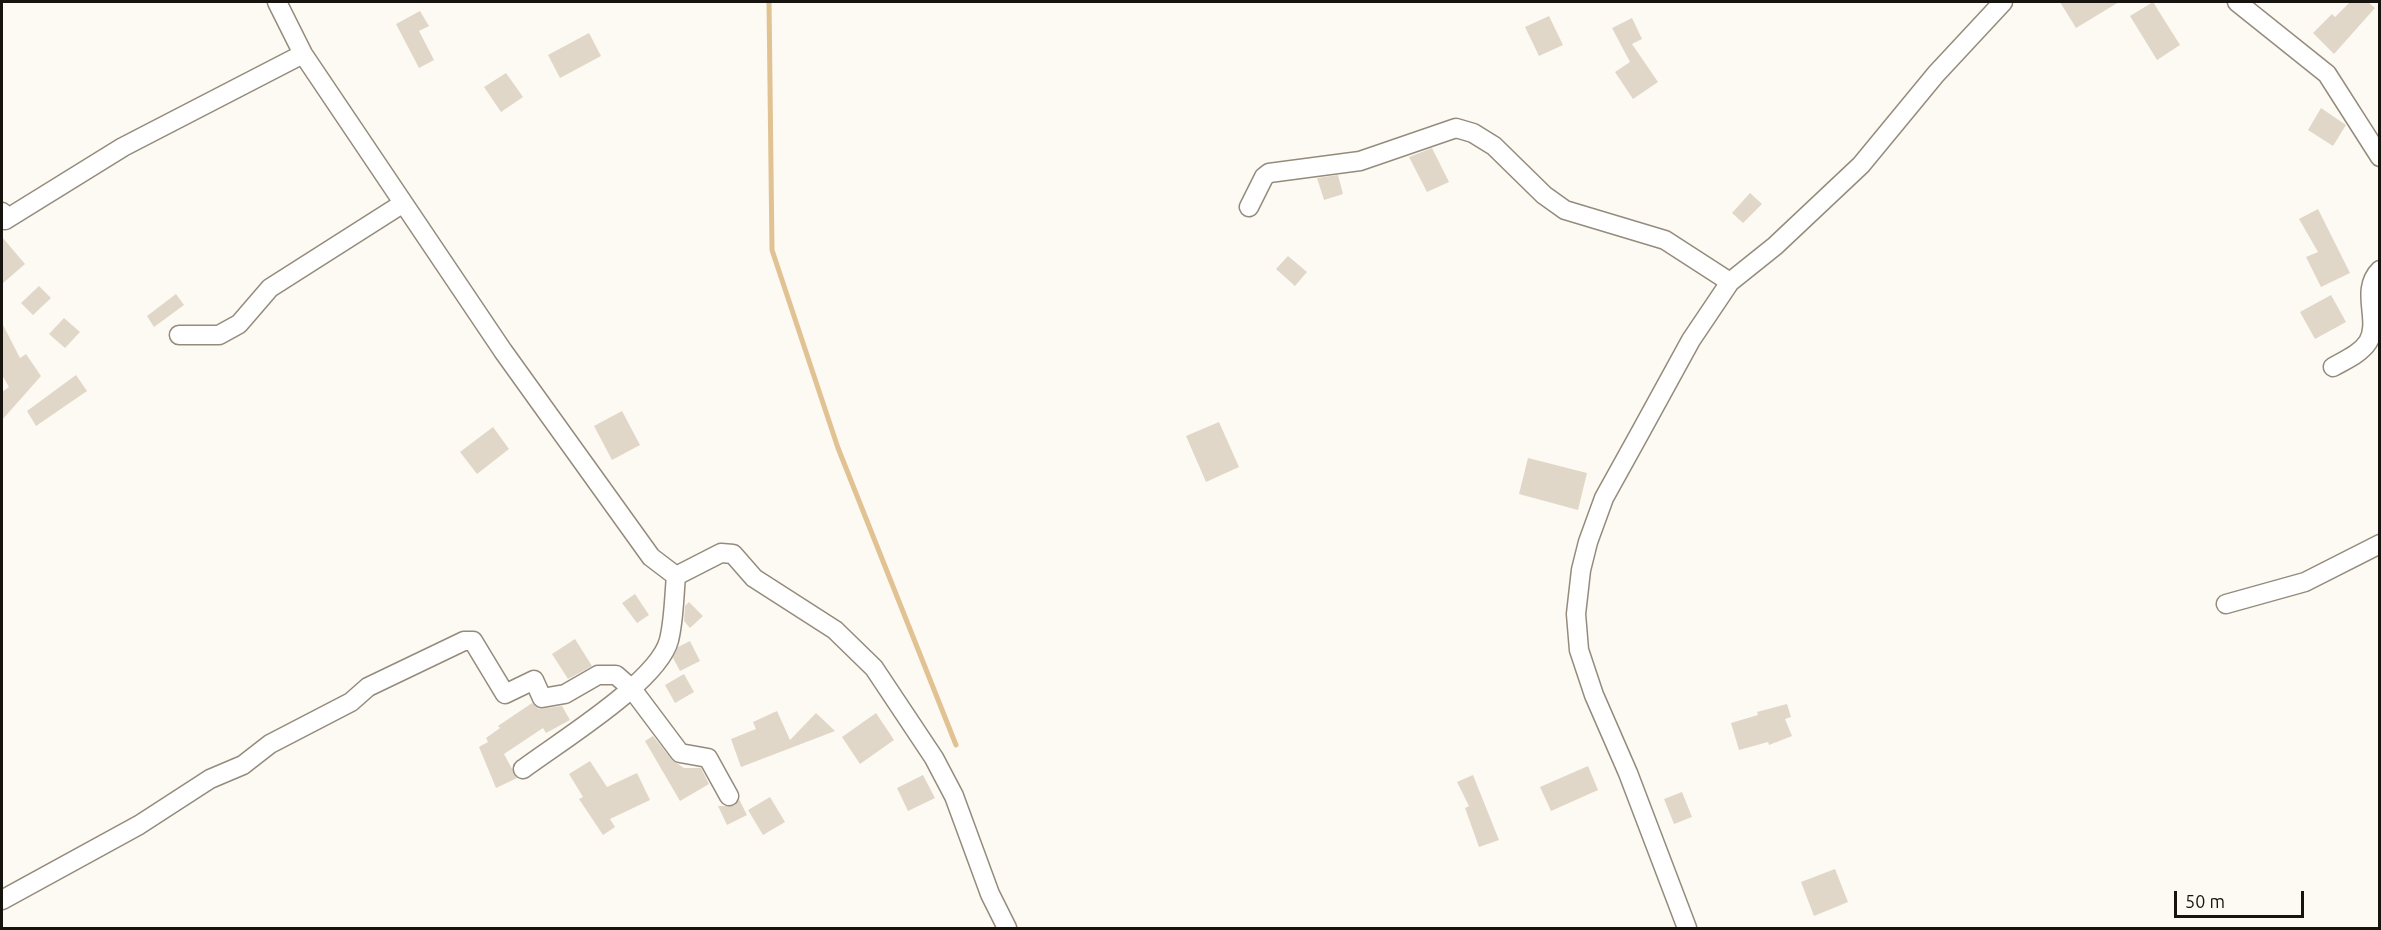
<!DOCTYPE html>
<html>
<head>
<meta charset="utf-8">
<style>
	body { margin:0 }
	#map { position:relative; width:2381px; height:930px; overflow:hidden; background:#fdf9f3; font-family:Ubuntu,sans-serif }
	canvas { display:block }
	.frame { position:absolute; inset:0; border:3px solid #17130e; pointer-events:none }
	.scale { position:absolute; left:2174px; top:891px; width:130px; height:27px; box-sizing:border-box; border:3px solid #17130e; border-top:0; padding-left:8px; font-size:18px; line-height:21px; white-space:nowrap; color:#17130e; -webkit-text-stroke:4px #fdf9f3; paint-order:stroke }
</style>
</head>
<body>
<div id="map">
<canvas width="2381" height="930"></canvas>
<div class="frame"></div>
<div class="scale">50 m</div>
</div>
<script>
const context = document.querySelector('canvas').getContext('2d');
context.lineJoin = 'round';
function trace(path, color, width, dash) { context.strokeStyle = color; context.lineWidth = width; context.lineCap = dash ? 'butt' : 'round'; context.setLineDash(dash || []); context.stroke(path); }
function fill(path, color) { context.fillStyle = color; context.fill(path, 'evenodd'); }
const stream = new Path2D(`
	M769 2 772 250 838 448 956 745`);
const building = new Path2D(`
	M2060 2H2119L2076 28Z
	M2153 2 2180 45 2157 60 2130 16Z
	M2350 2H2368L2375 8 2334 54 2313 33 2332 14 2335 17Z
	M420 11 429 26 419 31 434 60 419 68 396 24Z
	M1549 16 1563 45 1539 56 1525 27Z
	M1632 18 1642 39 1632 44 1658 82 1633 99 1615 72 1630 62 1612 28Z
	M589 33 601 56 560 78 548 55Z
	M506 73 523 97 501 112 484 87Z
	M2321 108 2346 125 2333 146 2308 130Z
	M1432 148 1449 182 1427 192 1409 157Z
	M1338 175 1343 194 1324 200 1317 178Z
	M1750 193 1762 204 1743 223 1732 213Z
	M2318 209 2350 273 2321 287 2306 257 2318 252 2299 219Z
	M2 237 25 264 2 284Z
	M1288 256 1307 272 1295 286 1276 269Z
	M39 286 51 298 33 315 21 303Z
	M176 294 184 305 154 327 147 316Z
	M2331 295 2346 322 2315 339 2300 312Z
	M64 318 80 332 65 348 49 334Z
	M2 323 20 358 26 354 41 376 2 420V392L9 387 2 375Z
	M76 375 87 391 36 426 27 411Z
	M622 411 640 445 612 460 594 426Z
	M1219 422 1239 467 1206 482 1186 436Z
	M493 427 509 449 477 474 460 452Z
	M1528 458 1587 473 1578 510 1519 494Z
	M635 594 649 615 637 623 622 603Z
	M689 602 703 616 690 628 684 621 685 606Z
	M575 639 592 666 568 679 552 654Z
	M690 641 700 661 680 671 673 658 678 647Z
	M684 674 694 692 675 703 665 685Z
	M532 703 539 709 562 706 570 720 546 733 543 728 504 754 517 778 496 788 479 747 488 742 486 738 500 728 498 726Z
	M1787 704 1791 717 1785 719 1792 736 1769 745 1768 742 1739 750 1731 723 1758 715 1757 712Z
	M777 711 790 740 816 713 835 731 741 767 731 739 756 729 753 722Z
	M876 713 894 740 860 764 842 737Z
	M653 736 672 760 684 768H701L709 784 680 801 645 741Z
	M590 761 607 787 637 773 650 800 610 819 615 827 603 835 579 799 583 797 569 774Z
	M1588 766 1598 790 1551 811 1540 787Z
	M923 775 935 798 908 811 897 788Z
	M1473 775 1499 840 1479 847 1465 808 1469 806 1457 782Z
	M1682 792 1692 817 1674 824 1664 799Z
	M770 797 785 822 763 835 748 810Z
	M739 799 747 815 727 825 718 806H734Z
	M1835 869 1848 902 1814 916 1801 882Z`);
const minor = new Path2D(`
	M277 2 303 54 503 351 651 557 676 576
	M2237 2 2327 74 2380 157
	M1249 207 1264 177 1269 173 1360 161 1456 128 1473 133 1494 146 1544 195 1565 210 1665 240 1730 282
	M2 212 5 220 123 147 303 54
	M179 335H219L239 324 270 288 402 204
	M2333 367C2345 360 2360 354 2368 342 2381 320 2359 291 2380 270
	M676 576 721 553 733 554 754 578 835 630 874 668 934 758 954 796 990 894 1007 928
	M2226 604 2305 582 2380 544
	M523 769C559 742 659 681 669 640 674 620 674 597 676 576
	M2 900 139 825 210 779 243 765 270 744 351 702 368 687 464 641H473L505 694 534 680 542 698 565 694 598 675H616L632 689 680 753 708 758 729 796
	M1687 928 1628 773 1594 695 1579 650 1576 614 1581 570 1588 542 1604 498 1640 433 1691 340 1730 282 1775 246 1861 165 1936 74 2003 2`);
trace(stream, '#e1c293', 5);
fill(building, '#e1d7c8');
trace(minor, '#948b7c', 21);
trace(minor, '#fff', 18);
</script>
</body>
</html>
